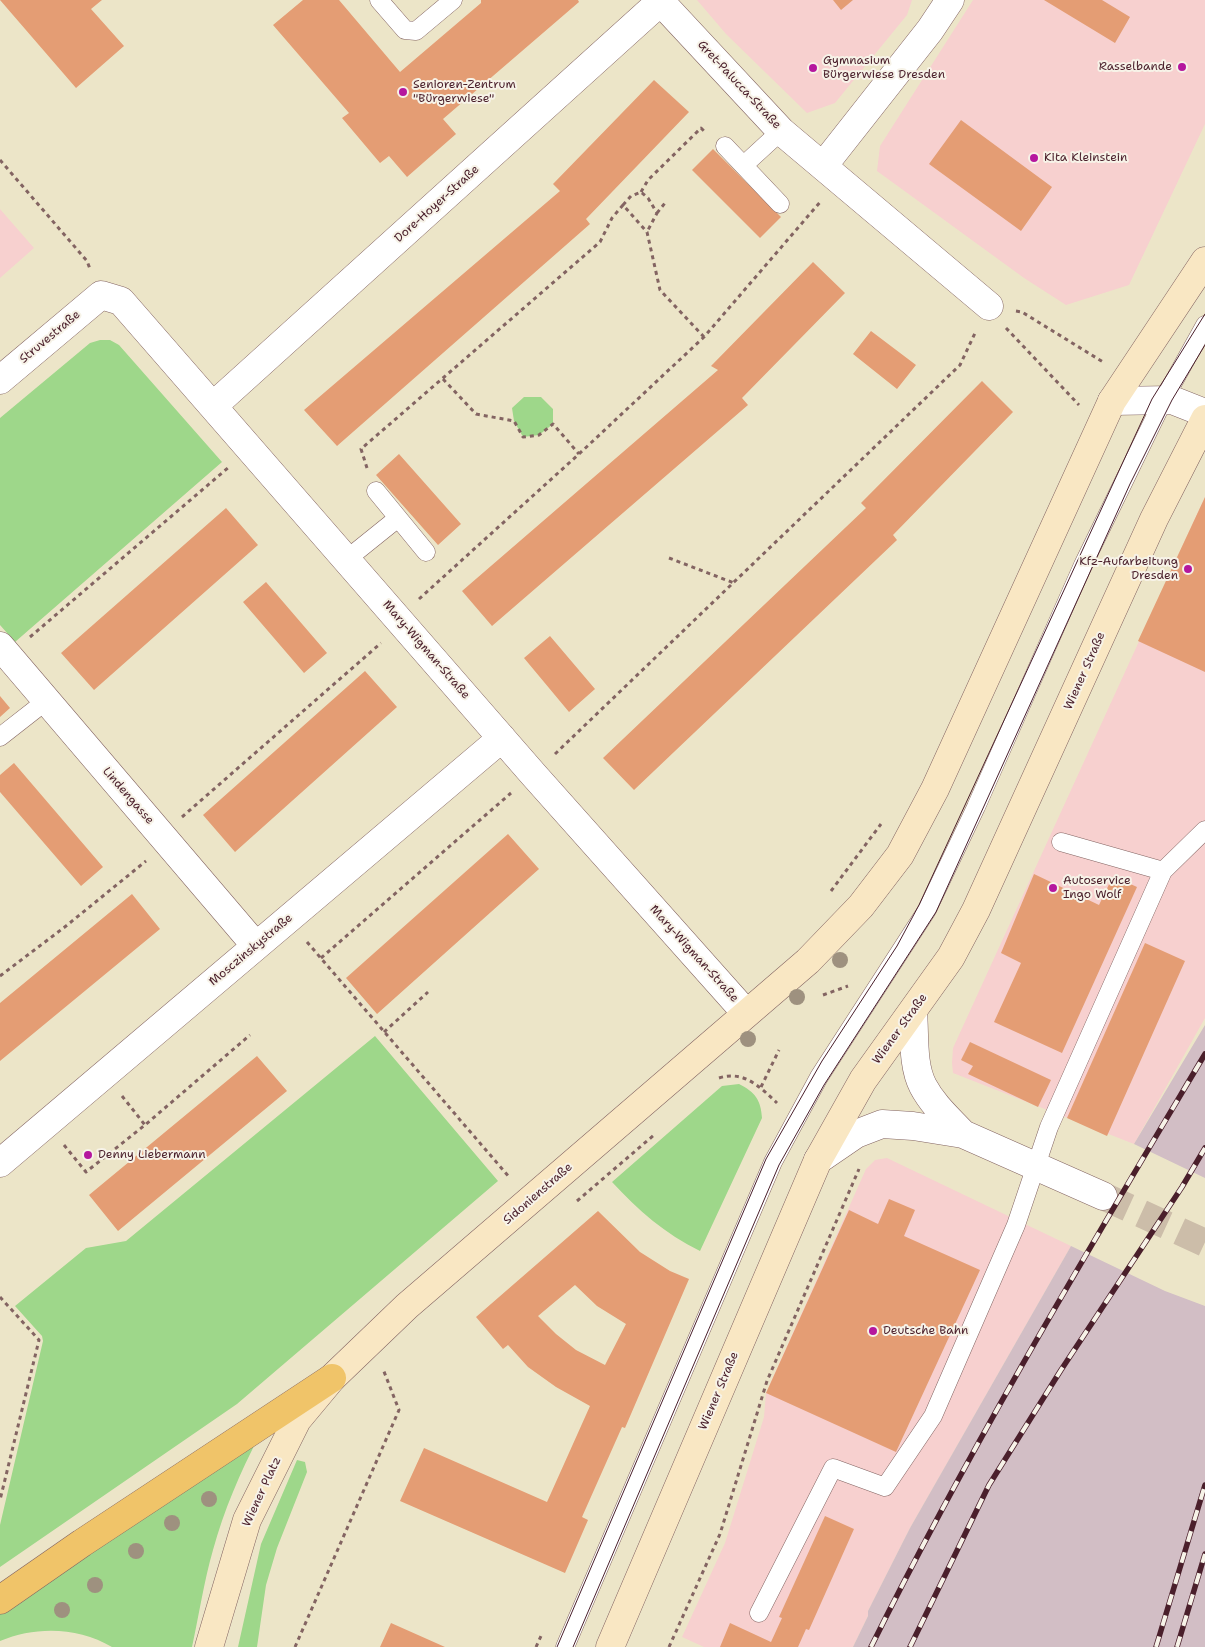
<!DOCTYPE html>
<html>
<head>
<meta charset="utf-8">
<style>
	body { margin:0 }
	canvas { display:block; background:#ece5c8 }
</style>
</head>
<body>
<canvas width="1205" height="1647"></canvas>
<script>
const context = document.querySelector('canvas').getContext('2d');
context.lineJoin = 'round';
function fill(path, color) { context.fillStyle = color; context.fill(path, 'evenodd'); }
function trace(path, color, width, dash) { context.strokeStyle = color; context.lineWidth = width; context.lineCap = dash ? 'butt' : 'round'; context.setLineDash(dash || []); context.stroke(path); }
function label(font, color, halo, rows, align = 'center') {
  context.font = font + ' "Shantell Sans",sans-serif'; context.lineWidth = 4; context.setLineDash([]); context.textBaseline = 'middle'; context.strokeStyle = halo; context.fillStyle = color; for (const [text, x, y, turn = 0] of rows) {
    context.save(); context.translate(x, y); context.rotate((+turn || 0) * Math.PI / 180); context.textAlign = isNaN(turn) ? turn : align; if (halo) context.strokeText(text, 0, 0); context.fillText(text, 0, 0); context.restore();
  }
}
const built = new Path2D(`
	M697 0H912L907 15 835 103 807 113 726 34Z
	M973 0H1205V124L1129 285 1066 305 1024 278 877 171 880 146Z
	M0 209 34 248 0 278Z
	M1205 497V1018L1134 1144 953 1073 952 1063 953 1048Z
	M887 1158 1071 1246 910 1528 868 1611V1616L853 1647H704L682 1637 725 1543 764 1417 766 1393 866 1169 875 1160Z`);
const industrial = new Path2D(`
	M1205 1025V1178L1134 1144Z
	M1071 1246 1165 1291 1205 1306V1647H853L868 1616V1611L910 1528Z`);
const green = new Path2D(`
	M100 340H110L119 345 222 462 15 642 0 625V418L90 343Z
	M524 397H541L553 409V424L539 435 523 437 514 421 512 408Z
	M375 1036 498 1181 237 1404 0 1567V1525L43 1341 42 1336 15 1306 86 1248 126 1241Z
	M739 1084C755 1092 761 1100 762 1118L700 1251C665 1234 638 1210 612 1182L722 1086Z
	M259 1436C240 1473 224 1510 213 1550 204 1581 199 1615 192 1647H112C78 1627 36 1626 0 1641V1613Z
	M297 1460 305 1462 307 1472 277 1548 266 1585 257 1647H238L261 1544Z`);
const building = new Path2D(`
	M0 0H102L91 9 124 46 76 88Z
	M303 0H339L400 72 481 3V0H578L579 2 443 119 456 134 407 177 389 156 380 163 342 118 349 113 273 25Z
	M833 0H853L841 10Z
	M1044 0H1102L1130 17 1115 43Z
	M654 80 689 112 586 219 590 224 337 446 304 410 560 191 553 184Z
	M961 120 1052 187 1021 231 929 164Z
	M713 149 781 217 760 238 692 170Z
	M813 262 845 293 742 398 748 405 492 626 462 591 718 370 711 366Z
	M871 331 916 365 897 389 853 354Z
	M982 381 1013 412 893 535 897 540 634 790 603 758 866 508 861 503Z
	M399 454 461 524 438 545 376 475Z
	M1205 497V672L1138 641Z
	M226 508 258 545 94 690 61 653Z
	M266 582 327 653 304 673 243 602Z
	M550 636 595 689 569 712 524 658Z
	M365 671 397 707 235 852 203 815Z
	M0 696 10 708 0 717Z
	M14 763 103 867 81 886 0 792V775Z
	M508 834 539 869 377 1014 346 978Z
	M1034 874 1099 905 1113 876 1137 887 1062 1053 994 1022 1021 963 1001 953Z
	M132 894 160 929 0 1061V1003Z
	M1145 943 1185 961 1107 1136 1067 1118Z
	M970 1042 1051 1080 1038 1107 968 1074 973 1066 961 1060Z
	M257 1056 287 1091 118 1231 89 1195Z
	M889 1199 915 1210 904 1236 980 1270 896 1452 766 1393 849 1210 878 1224Z
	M598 1211 640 1252 670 1271 689 1279 625 1428 622 1427 582 1517 588 1520 565 1573 400 1501 424 1448 547 1502 590 1406 556 1387 528 1367 508 1345 503 1349 476 1317ZM575 1285 597 1306 626 1324 605 1365 576 1350 556 1334 538 1316Z
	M825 1516 854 1529 809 1630 806 1629 798 1647H720L730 1623 771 1642 782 1618 779 1617Z
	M391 1623 445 1647H380Z`);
const minorTunnel = new Path2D(`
	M1103 1196 1205 1243`);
const path = new Path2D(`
	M0 160 87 261 90 269
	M641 192 648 180 701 128 706 133
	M623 205 631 196 641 192 648 198 657 213 647 232
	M657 213 665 203
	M1016 311 1022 312 1103 362
	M1006 328 1079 405
	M443 379 476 414 514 421 523 437 539 435 553 424 579 454
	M367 468 361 449 600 242 612 218 623 205 647 232 660 290 704 337
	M669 558 734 583
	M419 599 579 454 704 337 821 201
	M30 637 229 467
	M555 754 960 365 976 331
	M182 817 381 643
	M831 891 881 824
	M307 942 510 1178
	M321 958 511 793
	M0 976 66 926 146 861
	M823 995 848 986
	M384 1032 428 992
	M719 1078C744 1070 760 1087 777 1103
	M761 1087 779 1050
	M122 1096 145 1125
	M64 1145 86 1172 145 1125 250 1035
	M577 1201 654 1135
	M0 1297 39 1340 0 1500
	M295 1647 399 1410 383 1369
	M536 1647 541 1636
	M669 1647 720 1534 767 1381 859 1169`);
const service = new Path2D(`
	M379 0 405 30 416 31 453 0
	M725 146 780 204
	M744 165 781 131
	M376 491 426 552
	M347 559 398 518
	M0 737 46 701
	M1061 842 1163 871
	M759 1613 833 1468 885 1487 933 1416 1016 1225 1049 1127 1163 871 1205 830
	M565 1647 773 1162 819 1077 927 910 976 807 1083 565 1164 399 1205 325`);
const minor = new Path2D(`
	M659 0 781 131 989 306
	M823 166 930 30 950 0
	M0 380 101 295 121 301 533 774 746 1013
	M1112 401 1172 400 1205 413
	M213 406 660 2
	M0 646 256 946
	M913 1012C915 1035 912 1065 923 1086 933 1105 949 1119 963 1134
	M818 1160 856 1134 882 1124 913 1126 963 1134 1103 1196
	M0 1163 502 738`);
const secondary = new Path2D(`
	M209 1647 247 1520 297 1420 332 1378 407 1306 808 961 861 906 900 855 935 789 1112 401 1205 261
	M610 1647 818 1160 863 1080 951 957 976 910 1154 519 1205 419`);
const primary = new Path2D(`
	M0 1600 82 1543 332 1378`);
const tram = new Path2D(`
	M557 1647 766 1159 822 1061 897 946 919 905 1152 399 1205 314
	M573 1647 779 1165 824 1085 936 912 1130 484 1172 400 1205 345`);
const rail = new Path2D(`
	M871 1647C972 1443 1089 1249 1205 1054
	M910 1647 989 1485 1061 1370 1182 1187 1205 1148
	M1156 1647 1205 1485
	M1177 1647 1205 1554`);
const trees = [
	[840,960],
	[797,997],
	[748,1039],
	[209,1499],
	[172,1523],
	[136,1551],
	[95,1585],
	[62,1610]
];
const markers = [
	[1182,67,5,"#b5179e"],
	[813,68,5,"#b5179e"],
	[403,92,5,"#b5179e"],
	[1034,158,5,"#b5179e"],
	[1188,569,5,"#b5179e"],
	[1053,888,5,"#b5179e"],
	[88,1155,5,"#b5179e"],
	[873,1331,5,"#b5179e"]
];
const poiNames = [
	["Gymnasium",823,61],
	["Bürgerwiese Dresden",823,75],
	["Rasselbande",1172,67,"right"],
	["Senioren-Zentrum",413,85],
	["\"Bürgerwiese\"",413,99],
	["Kita Kleinstein",1044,158],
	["Kfz-Aufarbeitung",1178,562,"right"],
	["Dresden",1178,576,"right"],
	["Autoservice",1063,881],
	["Ingo Wolf",1063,895],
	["Denny Liebermann",98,1155],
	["Deutsche Bahn",883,1331]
];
const streetNames = [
	["Gret-Palucca-Straße",739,85,47],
	["Dore-Hoyer-Straße",437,204,-42],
	["Struvestraße",50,337,-40],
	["Mary-Wigman-Straße",426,650,49],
	["Wiener Straße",1085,671,-66],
	["Lindengasse",128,796,49],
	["Mosczinskystraße",251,950,-40],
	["Mary-Wigman-Straße",694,954,48],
	["Wiener Straße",900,1029,-54],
	["Sidonienstraße",538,1194,-41],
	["Wiener Straße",719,1391,-67],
	["Wiener Platz",262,1492,-65]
];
fill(built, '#f7d0cf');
fill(industrial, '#d2bec5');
fill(green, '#9ed78a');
fill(building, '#e49d74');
trace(minorTunnel, '#ccbda9', 28, [28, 14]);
trace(service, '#836462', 19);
trace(minor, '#836462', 29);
trace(secondary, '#836462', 29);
trace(primary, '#836462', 29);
trace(path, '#836462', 3, [4, 4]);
trace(service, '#fff', 18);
trace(minor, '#fff', 28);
trace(secondary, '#f9e7c3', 28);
trace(primary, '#f0c469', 28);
trace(tram, '#4a1f2b', 1);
trace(rail, '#4a1f2b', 5.5);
trace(rail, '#f7f3e8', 4, [11]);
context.fillStyle = '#9e917f';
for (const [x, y] of trees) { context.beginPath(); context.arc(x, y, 8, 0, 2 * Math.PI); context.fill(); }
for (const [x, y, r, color] of markers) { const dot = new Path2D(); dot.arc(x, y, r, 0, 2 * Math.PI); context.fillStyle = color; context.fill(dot); trace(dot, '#f7f3e8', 2); }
label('12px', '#4a1f2b', '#f7f3e8', poiNames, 'left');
label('12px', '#4a1f2b', '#f7f3e8', streetNames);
</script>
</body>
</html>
